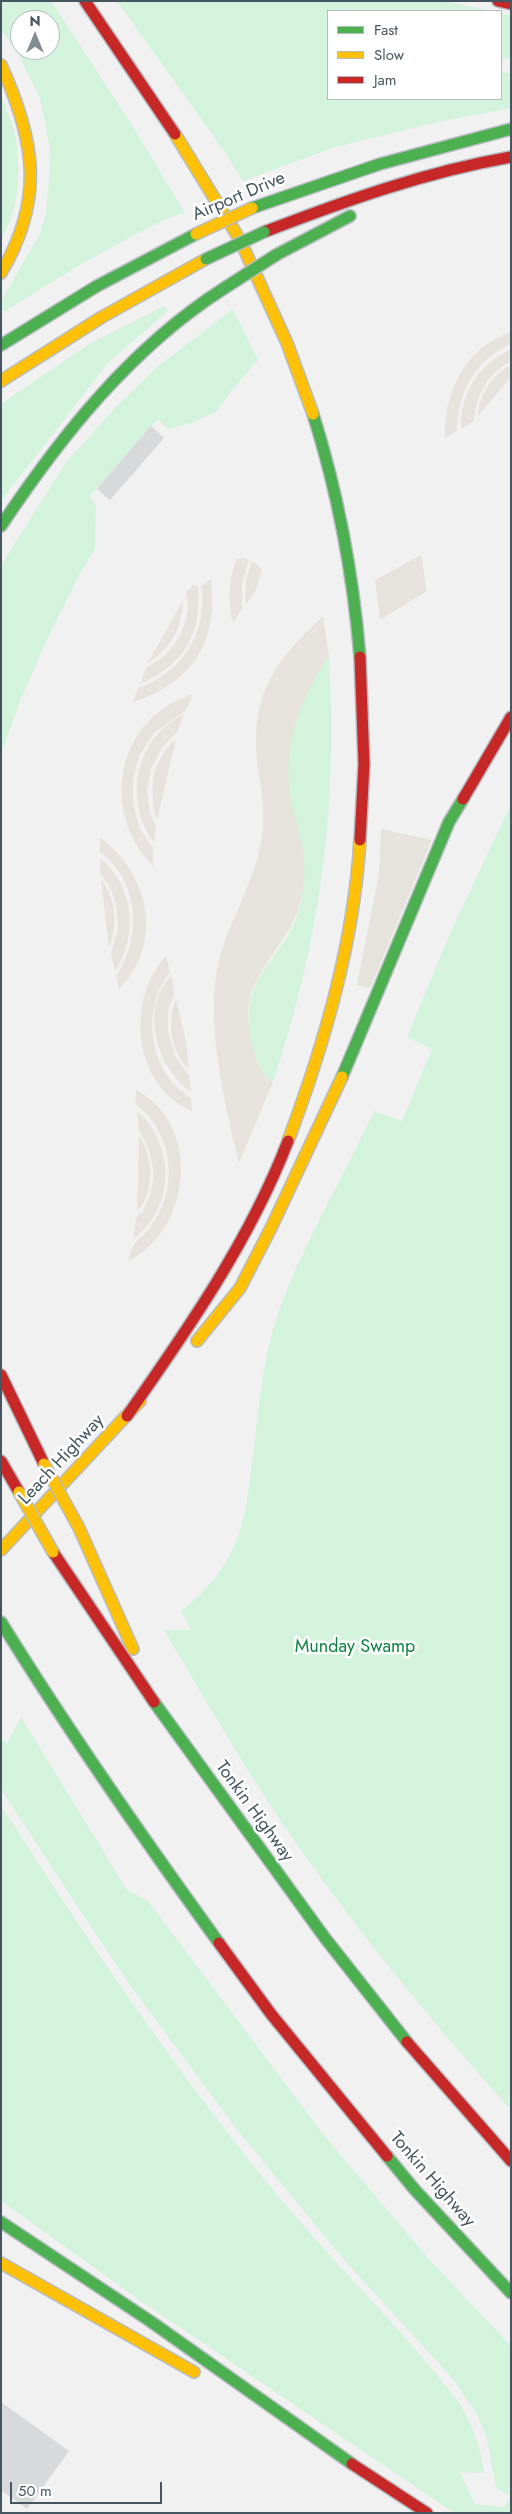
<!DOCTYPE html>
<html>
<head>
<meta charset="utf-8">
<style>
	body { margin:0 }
	#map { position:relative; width:512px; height:2514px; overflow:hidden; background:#f2f1f1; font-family:Jost,sans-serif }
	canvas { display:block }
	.frame { position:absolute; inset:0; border:2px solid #465660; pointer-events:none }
	.legend { position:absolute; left:327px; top:10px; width:175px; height:90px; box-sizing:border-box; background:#fff; border:1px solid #b5bbbf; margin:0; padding:6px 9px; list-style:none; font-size:15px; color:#465660 }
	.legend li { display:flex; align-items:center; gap:10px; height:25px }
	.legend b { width:25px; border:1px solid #b5bbbf }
	.north { position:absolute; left:10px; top:10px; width:50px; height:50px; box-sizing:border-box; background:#fff; border:1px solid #b5bbbf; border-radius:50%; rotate:0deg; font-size:14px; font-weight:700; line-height:20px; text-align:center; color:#465660 }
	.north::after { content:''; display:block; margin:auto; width:18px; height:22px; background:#828c93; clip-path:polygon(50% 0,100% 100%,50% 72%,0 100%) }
	.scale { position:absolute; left:10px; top:2482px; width:152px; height:22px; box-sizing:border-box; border:2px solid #465660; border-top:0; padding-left:6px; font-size:15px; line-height:18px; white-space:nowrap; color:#465660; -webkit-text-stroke:4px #fff; paint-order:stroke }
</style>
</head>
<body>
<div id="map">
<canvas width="512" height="2514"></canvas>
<div class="frame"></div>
<ul class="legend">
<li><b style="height:6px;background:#4caf50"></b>Fast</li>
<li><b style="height:6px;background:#ffc107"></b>Slow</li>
<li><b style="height:6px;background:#c62828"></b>Jam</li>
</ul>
<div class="north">N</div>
<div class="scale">50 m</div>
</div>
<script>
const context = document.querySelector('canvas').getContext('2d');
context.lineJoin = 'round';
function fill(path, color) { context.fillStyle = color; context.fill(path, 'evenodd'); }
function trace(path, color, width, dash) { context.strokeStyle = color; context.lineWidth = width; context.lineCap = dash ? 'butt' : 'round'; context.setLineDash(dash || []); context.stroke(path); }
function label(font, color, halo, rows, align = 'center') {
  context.font = font + ' Jost,sans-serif'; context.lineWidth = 5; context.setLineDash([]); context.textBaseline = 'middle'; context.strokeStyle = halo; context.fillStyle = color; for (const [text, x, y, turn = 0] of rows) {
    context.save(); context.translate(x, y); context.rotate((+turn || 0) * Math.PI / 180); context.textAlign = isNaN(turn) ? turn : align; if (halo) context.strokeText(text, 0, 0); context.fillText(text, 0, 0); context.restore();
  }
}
const green = new Path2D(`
	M1 1H51L134 128 185 213C165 218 148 228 129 238 86 260 45 286 4 312L1 301 40 234 46 212 50 169 49 144 40 98 16 50 1 30ZM20 20H50V50H20Z
	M117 1H445L492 11H328V99H501V72L511 73V108L438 122 332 148 243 181 226 154Z
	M501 13 511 15V59H501Z
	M1 95C6 109 14 125 16 140 20 170 20 212 1 238Z
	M164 306 168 311 108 363 1 501V404L89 344Z
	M233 309 258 360 232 390 217 411 194 422 168 429 158 419 90 496 96 505 95 549 79 575 45 644 21 699 1 754V565L67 461 117 406 158 366Z
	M329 656C338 808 321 937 273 1082 259 1072 256 1059 252 1043 235 971 291 959 301 901 304 885 298 864 297 848 295 820 288 793 288 765 287 725 307 688 329 656Z
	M511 804V2110C427 2017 348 1920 278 1817 238 1756 201 1693 164 1630H191L181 1611C204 1593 224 1571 235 1544 245 1521 248 1494 251 1470 258 1420 261 1365 277 1317 301 1246 343 1179 374 1111L402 1121 432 1049 407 1037 449 936Z
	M21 1717 127 1890 148 1901 323 2134 427 2257 511 2346V2497L496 2488 487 2439 477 2415 453 2379 346 2262 237 2130 130 1985 81 1912 1 1789V1737L7 1744Z
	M1 1805C89 1943 180 2078 285 2204 342 2272 407 2334 460 2404 473 2426 481 2448 484 2473L460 2472 475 2504 504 2507 511 2497V2513H454L138 2299 1 2201Z`);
const sand = new Path2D(`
	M511 332V344C475 359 457 394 457 431L445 438C443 393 466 347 511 332Z
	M511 349V361C487 375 476 394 474 421L461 429C459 394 479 364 511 349Z
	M511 365V377L478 416C478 395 493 374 511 365Z
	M421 555 427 591 380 620 375 580Z
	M243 558 249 560 242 584V609L233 623C227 601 228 579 237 559Z
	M252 561 262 569 256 590 245 605 246 580Z
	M211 579C219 642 192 683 133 702L138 688C182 673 208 633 201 586Z
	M193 585 198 586C202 634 184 665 140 684 142 680 143 674 145 670 149 664 159 661 164 656 181 641 192 614 186 592Z
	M183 601C182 629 171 648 147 664Z
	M323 616 329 656C296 706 279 754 294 813 300 837 306 854 304 880 301 929 271 948 253 988 245 1006 248 1028 253 1047 256 1062 260 1072 273 1082L239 1163C225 1106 204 1019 219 961 230 918 256 880 262 836 266 812 260 784 257 760 250 694 277 658 323 616Z
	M193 694 186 710 155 732 139 756 136 767 133 779V804L140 829 153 848V866C99 811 116 718 193 694Z
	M184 714 177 732 162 748 151 769 147 791 150 812 156 827 154 843C123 800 135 738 184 714Z
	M176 739 157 820C148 790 151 761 176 739Z
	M381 829 432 840 370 988 357 985 379 874Z
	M100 837C149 874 165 942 119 989L116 975C143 938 139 880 100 852Z
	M100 858C134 886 139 935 115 971L111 954 118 928 116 903 109 885 100 874Z
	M101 879C116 899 118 925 109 948Z
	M166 956 170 972C140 1009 149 1073 191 1098L192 1111C133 1086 125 1000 166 956Z
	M171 976 175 992 168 1011V1032L176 1058 189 1075 191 1092C157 1068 139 1009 171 976Z
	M176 998 187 1046 189 1070C170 1050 167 1023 176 998Z
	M136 1090C202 1124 192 1230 128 1261 134 1238 137 1244 150 1227 168 1205 173 1174 165 1147 161 1134 155 1123 146 1113 144 1111 139 1108 137 1105 135 1102 136 1094 136 1090Z
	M137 1111C176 1144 175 1209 133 1239L136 1218 143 1211 150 1195 154 1175 150 1152 139 1129Z
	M139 1136C153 1156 156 1193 137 1211Z`);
const building = new Path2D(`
	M151 426 164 438 110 500 97 489Z
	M1 2402 69 2451 27 2509 1 2490Z`);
const fast = new Path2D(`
	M252 208 380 164 511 129
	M276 255 350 216
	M1 345 97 286 196 234
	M313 414C338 493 353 574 360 657
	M1 526C61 436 131 348 223 289
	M342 1077 449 822 463 799
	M1 1622C69 1732 143 1838 219 1943
	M154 1702 325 1938 407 2042
	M387 2156 415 2190 511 2293
	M1 2222 150 2321 352 2464`);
const slow = new Path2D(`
	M1 65C35 140 45 199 1 273
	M175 134 240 240 287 343 313 414
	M1 381 102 317 206 259
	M288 1141C324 1045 354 943 360 840
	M197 1341 240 1288 271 1228 342 1077
	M79 1528 133 1649
	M1 1550 140 1401
	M1 2263 194 2372`);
const jam = new Path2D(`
	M85 1 175 134
	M498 1 511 4
	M264 232C345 201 425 172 511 157
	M463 799 511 717
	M360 840 364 764 360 657
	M1 1375 44 1464
	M127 1416C188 1329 250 1240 288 1141
	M1 1461 19 1492
	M53 1552 154 1702
	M219 1943 271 2014 387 2156
	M407 2042 511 2161
	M352 2464 427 2513`);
const fastBridge = new Path2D(`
	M206 259 264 232
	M223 289 276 255`);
const slowBridge = new Path2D(`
	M196 234 252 208
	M44 1464 79 1528
	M19 1492 53 1552`);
const streetNames = [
	["Airport Drive",239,197,-23],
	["Leach Highway",62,1460,-47],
	["Tonkin Highway",254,1812,54],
	["Tonkin Highway",432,2180,49]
];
const parkNames = [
	["Munday Swamp",355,1648]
];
fill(green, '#d4f3dd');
fill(sand, '#e6e3dd');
fill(building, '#d8d9da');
trace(building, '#e3e3e4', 1);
trace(fast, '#b6bcc2', 14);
trace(slow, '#b6bcc2', 14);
trace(jam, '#b6bcc2', 14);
trace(fast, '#4caf50', 11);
trace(slow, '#ffc107', 11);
trace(jam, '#c62828', 11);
trace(fastBridge, '#b6bcc2', 14, []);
trace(slowBridge, '#b6bcc2', 14, []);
trace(fastBridge, '#4caf50', 11);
trace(slowBridge, '#ffc107', 11);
label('18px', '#465660', '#fff', streetNames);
label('18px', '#0e8440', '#fff', parkNames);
</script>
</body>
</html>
